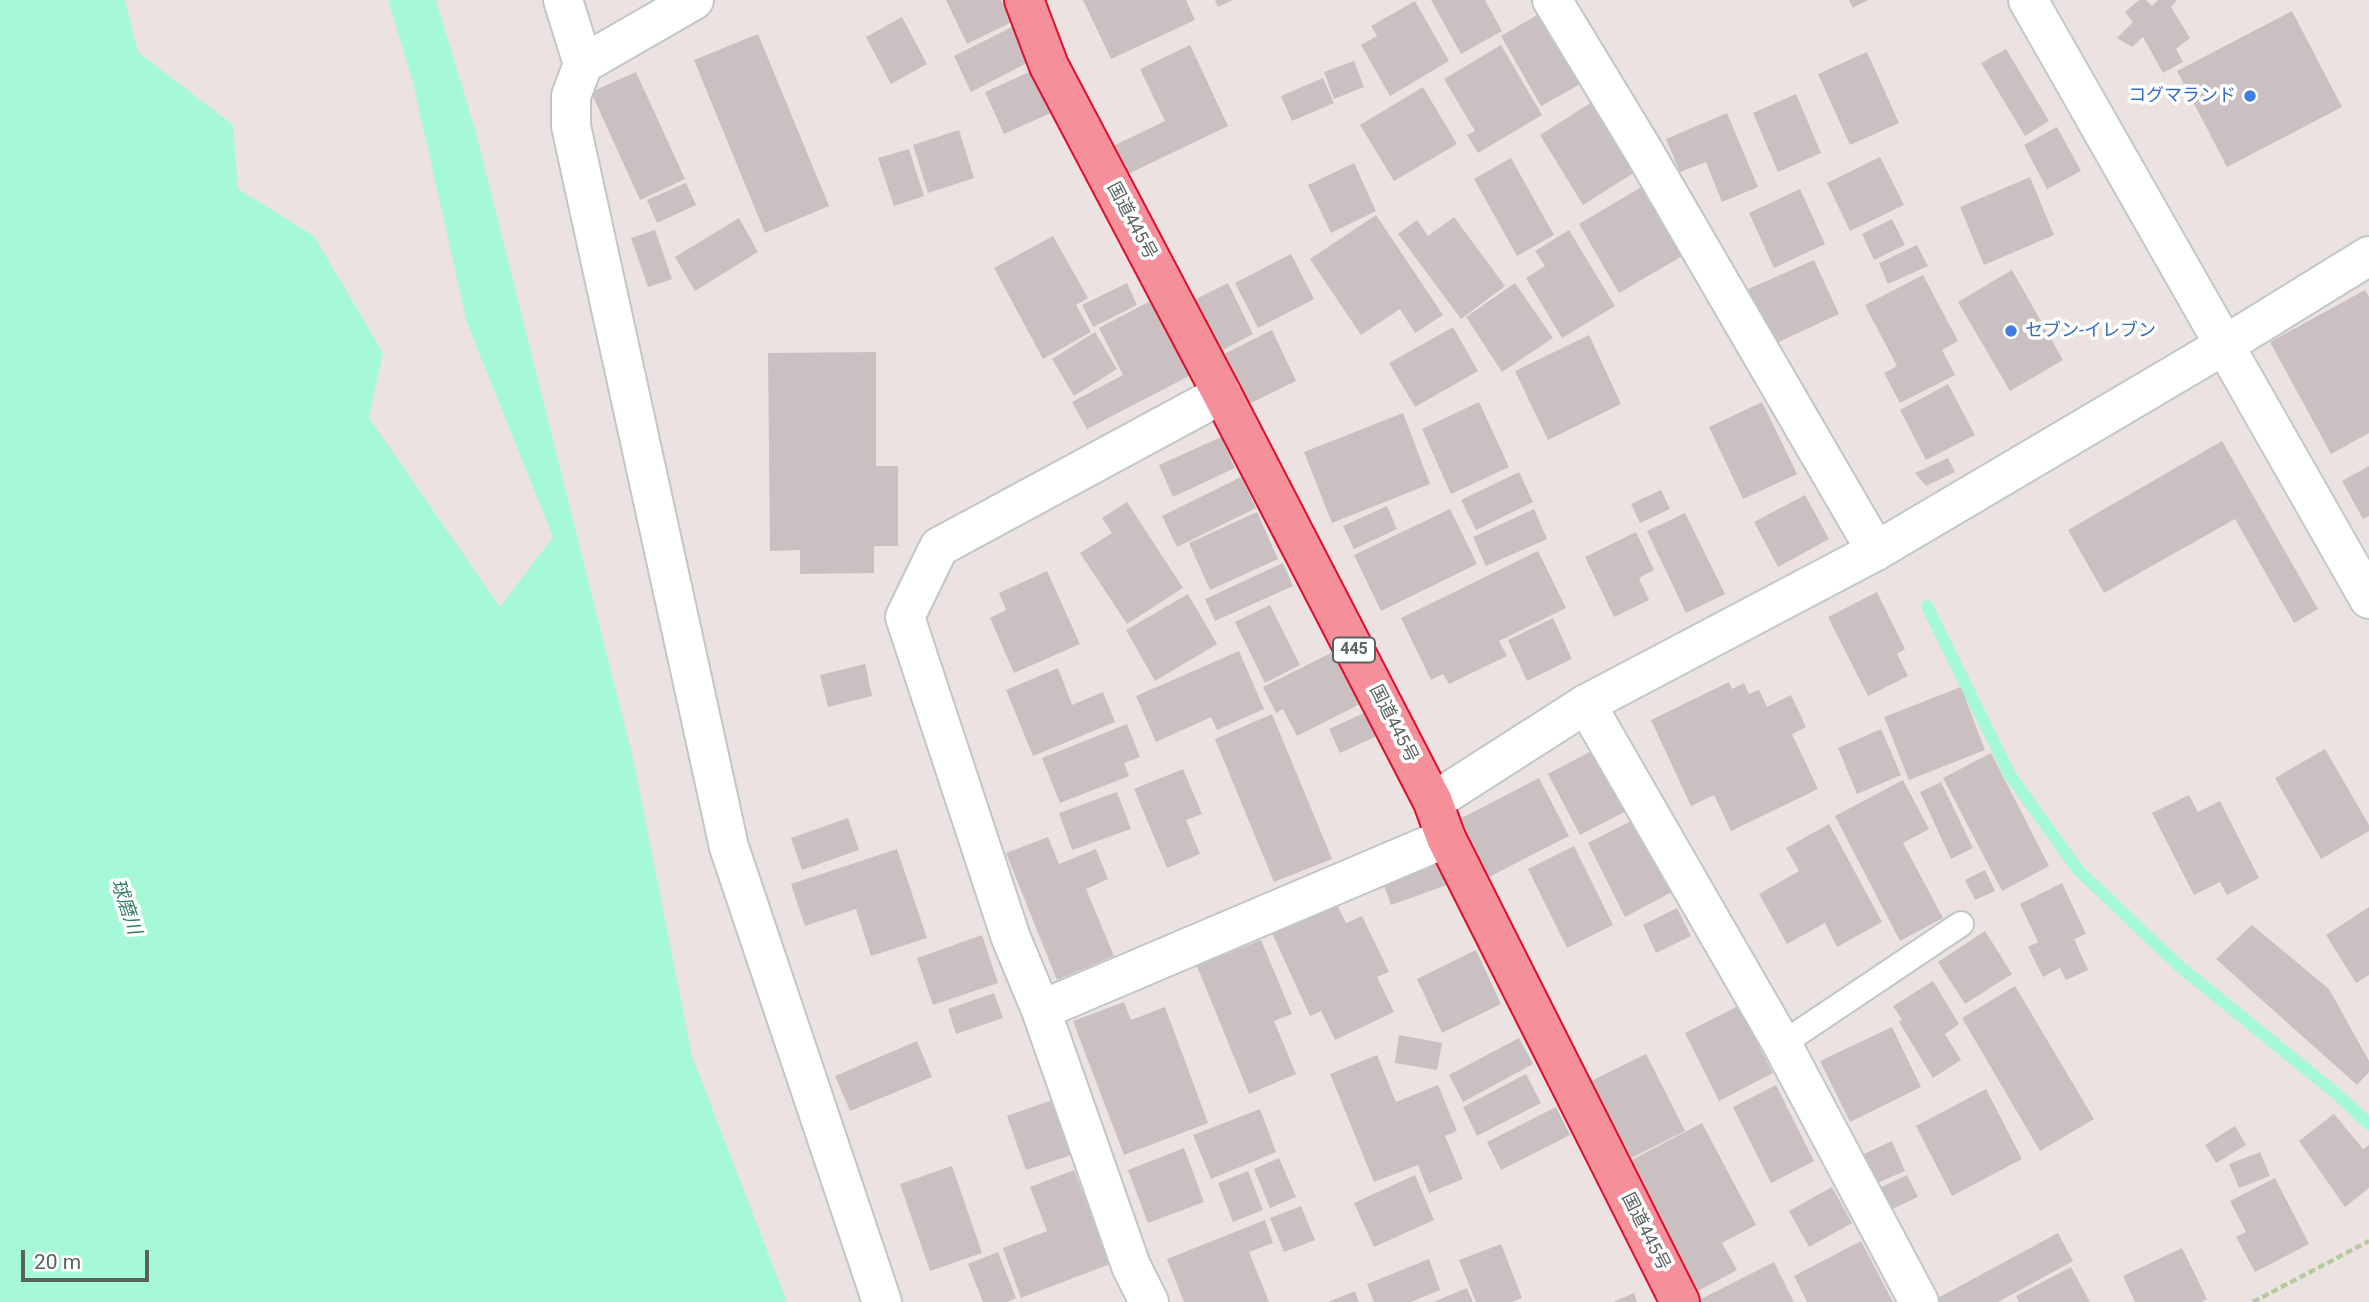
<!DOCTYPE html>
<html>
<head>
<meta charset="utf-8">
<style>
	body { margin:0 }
	#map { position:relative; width:2369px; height:1302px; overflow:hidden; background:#ece2e2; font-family:Roboto,sans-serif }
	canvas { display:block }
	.scale { position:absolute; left:21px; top:1250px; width:128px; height:32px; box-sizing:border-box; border:4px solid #5a625f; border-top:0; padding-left:9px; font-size:21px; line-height:24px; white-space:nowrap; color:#5a625f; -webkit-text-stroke:5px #fff; paint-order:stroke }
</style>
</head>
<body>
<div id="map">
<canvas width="2369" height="1302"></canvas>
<div class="scale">20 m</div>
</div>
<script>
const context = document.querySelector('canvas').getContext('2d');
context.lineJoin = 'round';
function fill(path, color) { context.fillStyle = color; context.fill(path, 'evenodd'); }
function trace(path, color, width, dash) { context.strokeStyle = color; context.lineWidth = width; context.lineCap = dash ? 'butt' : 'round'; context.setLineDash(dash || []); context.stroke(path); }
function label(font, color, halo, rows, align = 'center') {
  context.font = font + ' Roboto,"Noto Sans JP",sans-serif'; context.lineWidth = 7; context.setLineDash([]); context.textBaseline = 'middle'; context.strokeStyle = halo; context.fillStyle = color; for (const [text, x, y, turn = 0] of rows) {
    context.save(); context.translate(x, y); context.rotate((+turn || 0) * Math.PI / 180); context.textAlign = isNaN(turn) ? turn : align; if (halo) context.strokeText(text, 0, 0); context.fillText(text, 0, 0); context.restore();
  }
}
const water = new Path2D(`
	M0 0H125L138 52 233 125 238 189 314 236 383 353 369 418 500 607 553 537 467 323 413 83 388 0H436L476 133 633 758 692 1056 787 1302H0Z`);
const stream = new Path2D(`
	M1927 606 2010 775 2078 870 2178 965 2338 1095 2369 1124`);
const building = new Path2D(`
	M946 0H1001L1012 22 967 44Z
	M1083 0H1186L1195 20 1111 59Z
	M1215 0H1233L1218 7Z
	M1431 0H1485L1502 31 1461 54Z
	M1849 0H1868L1853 8Z
	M2139 0H2146L2152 6 2158 0H2177L2171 7 2190 38 2176 49 2183 62 2163 73 2143 37 2132 47 2117 38 2133 22 2125 12Z
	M1415 1 1449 61 1390 96 1361 45 1377 36 1371 26Z
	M1544 11 1584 82 1541 106 1501 36Z
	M2292 11 2342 107 2227 167 2177 71Z
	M902 17 927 64 891 84 866 37Z
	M1014 26 1031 61 971 92 954 56Z
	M758 34 829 206 765 233 694 60Z
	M1190 45 1228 126 1126 175 1113 146 1165 121 1140 69Z
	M1501 45 1542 115 1478 153 1467 135 1475 131 1444 79Z
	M2006 49 2049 121 2025 136 1981 63Z
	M1867 52 1899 123 1850 145 1818 74Z
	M1354 61 1364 87 1334 99 1324 72Z
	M1036 69 1055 111 1004 134 985 92Z
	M636 72 685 179 640 200 591 92Z
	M1323 78 1334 103 1292 121 1281 96Z
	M1423 87 1457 144 1394 181 1360 125Z
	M1796 94 1821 153 1778 172 1753 113Z
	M1592 102 1635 172 1583 205 1540 135Z
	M1727 113 1758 187 1722 202 1706 162 1680 172 1666 139Z
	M2057 127 2081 171 2047 189 2024 145Z
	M959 130 974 178 928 193 913 145Z
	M909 149 924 196 894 206 878 158Z
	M1880 157 1904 205 1850 231 1827 183Z
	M1511 158 1554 235 1517 256 1474 179Z
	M1354 163 1376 211 1331 233 1308 185Z
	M2030 177 2054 235 1984 265 1960 207Z
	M686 183 696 205 657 223 647 200Z
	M1643 186 1684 255 1619 293 1579 224Z
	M1800 189 1825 244 1774 268 1749 213Z
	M1376 215 1443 315 1415 333 1400 309 1361 335 1310 259Z
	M1454 217 1505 286 1461 319 1398 234 1417 220 1428 236Z
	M739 218 758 252 695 291 675 257Z
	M1892 219 1905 245 1874 260 1862 234Z
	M655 230 672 279 648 287 631 238Z
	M1569 230 1615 306 1562 338 1526 278 1545 266 1535 251Z
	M1053 236 1088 298 1076 305 1091 332 1043 359 994 268Z
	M1917 245 1928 266 1888 284 1879 263Z
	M1291 254 1314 299 1258 328 1235 283Z
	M1814 260 1839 314 1770 346 1746 290Z
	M2012 270 2063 360 2010 391 1958 302Z
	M1923 275 1958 341 1942 350 1955 375 1900 403 1884 373 1897 366 1865 305Z
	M1127 283 1137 305 1093 327 1082 305Z
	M1228 283 1253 334 1219 352 1194 300Z
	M1515 283 1553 338 1502 372 1466 317Z
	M2365 290 2369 297V433L2331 454 2270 342Z
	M1152 300 1191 375 1087 429 1072 402 1123 375 1099 328Z
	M1453 327 1478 371 1415 407 1389 363Z
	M1272 330 1296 381 1247 405 1222 355Z
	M1095 332 1117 369 1074 396 1052 359Z
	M1589 335 1621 404 1548 440 1515 371Z
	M876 352V466H898V546H874V573L800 574V550L770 551 768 353Z
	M1948 384 1975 435 1926 460 1900 410Z
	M1479 402 1509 467 1451 494 1422 429Z
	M1762 402 1797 474 1743 499 1709 427Z
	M1403 413 1430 484 1332 523 1304 452Z
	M1221 437 1235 468 1173 497 1159 465Z
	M2222 441 2318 609 2294 623 2235 519 2104 593 2068 530Z
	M1948 458 1955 472 1926 486 1915 473Z
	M2369 466V516L2363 519 2342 481Z
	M1519 472 1533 502 1476 530 1461 500Z
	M1241 477 1256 508 1177 547 1162 516Z
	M1661 490 1670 509 1640 523 1631 504Z
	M1805 495 1829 539 1778 567 1754 522Z
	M1127 502 1183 588 1127 624 1080 553 1112 533 1102 518Z
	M1387 506 1397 529 1354 549 1343 526Z
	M1450 509 1477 564 1381 611 1354 555Z
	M1534 509 1547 539 1486 566 1473 537Z
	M1257 512 1278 559 1210 590 1189 543Z
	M1685 513 1725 594 1686 613 1647 531Z
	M1636 532 1654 570 1639 578 1649 600 1614 617 1585 557Z
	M1538 551 1566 608 1499 641 1507 656 1449 684 1443 674 1431 680 1401 618Z
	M1283 563 1293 586 1215 621 1205 599Z
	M1047 571 1080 644 1014 673 990 618 1006 610 999 593Z
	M1877 592 1905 649 1897 654 1908 676 1868 696 1828 617Z
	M1188 594 1217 644 1155 681 1126 630Z
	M1270 605 1300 665 1265 683 1235 622Z
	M1553 618 1572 659 1527 681 1508 640Z
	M1239 651 1264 709 1217 730 1211 717 1156 742 1136 696Z
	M1333 652 1360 704 1297 736 1283 709 1276 713 1263 687Z
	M865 664 872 696 828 707 820 675Z
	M1058 668 1072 705 1103 692 1115 722 1033 756 1006 690Z
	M1729 682 1732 689 1744 683 1749 694 1759 690 1767 707 1791 695 1806 727 1792 734 1818 789 1731 831 1714 795 1691 806 1651 720Z
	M1961 687 1985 750 1909 780 1884 717Z
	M1366 712 1377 736 1340 753 1329 729Z
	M1272 714 1332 859 1274 882 1215 739Z
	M1127 724 1140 757 1124 763 1129 776 1060 803 1042 758Z
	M1881 729 1901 775 1857 794 1838 748Z
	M1595 749 1626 811 1580 835 1548 774Z
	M2325 749 2369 825V831L2321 859 2275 778Z
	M1991 753 2049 866 2002 891 1943 778Z
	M1183 769 1202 814 1186 820 1200 854 1167 868 1134 789Z
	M1539 778 1569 836 1487 878 1458 820Z
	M1903 780 1929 829 1903 843 1943 918 1900 941 1835 816Z
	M1941 782 1973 848 1951 859 1920 792Z
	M1117 792 1131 829 1072 850 1059 813Z
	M2189 795 2198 812 2220 801 2259 878 2227 895 2220 882 2194 895 2152 813Z
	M848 818 859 850 802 870 791 838Z
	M1635 819 1672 892 1625 917 1588 843Z
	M1829 824 1882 922 1837 947 1825 923 1787 944 1759 894 1799 871 1786 848Z
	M1048 837 1059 864 1096 849 1108 879 1086 889 1114 956 1057 980 1006 853Z
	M1574 846 1613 925 1567 948 1528 869Z
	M897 849 927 938 871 956 856 909 805 926 791 884Z
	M1438 857 1447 885 1391 905 1381 877Z
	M1985 870 1995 891 1975 900 1965 880Z
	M2062 883 2086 934 2074 939 2088 970 2066 980 2060 968 2043 977 2028 947 2038 942 2020 904Z
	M1335 901 1346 923 1362 916 1389 972 1377 977 1394 1012 1335 1040 1321 1011 1310 1016 1271 931Z
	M2369 907V975L2356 983 2326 935Z
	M1677 908 1691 936 1656 953 1643 925Z
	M2252 925 2329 989 2369 1061V1072L2357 1085 2216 959Z
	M1985 931 2012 974 1965 1004 1938 962Z
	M982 935 998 983 933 1005 917 958Z
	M1261 940 1292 1014 1274 1021 1296 1074 1249 1094 1197 966Z
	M1476 950 1501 1004 1442 1033 1417 979Z
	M1933 981 1959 1024 1945 1034 1961 1060 1933 1078 1899 1022 1902 1020 1893 1006Z
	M2015 986 2094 1119 2040 1151 1962 1018Z
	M994 993 1003 1018 956 1034 948 1009Z
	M1124 1002 1131 1020 1165 1007 1208 1123 1124 1155 1073 1021Z
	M1738 1006 1773 1073 1719 1101 1685 1033Z
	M1892 1027 1921 1087 1850 1122 1820 1061Z
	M1399 1035 1442 1043 1437 1070 1395 1063Z
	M1519 1038 1533 1064 1463 1102 1449 1075Z
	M917 1041 932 1077 850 1111 835 1076Z
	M1646 1054 1685 1131 1629 1159 1591 1081Z
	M1377 1055 1396 1102 1438 1085 1457 1131 1445 1136 1463 1179 1429 1193 1418 1165 1374 1182 1330 1074Z
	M1526 1074 1541 1103 1477 1136 1463 1107Z
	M1776 1085 1814 1161 1771 1183 1733 1107Z
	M1986 1089 2022 1159 1952 1196 1916 1126Z
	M1052 1100 1071 1155 1026 1170 1007 1116Z
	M1556 1107 1570 1135 1501 1170 1487 1142Z
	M1260 1109 1276 1152 1211 1179 1193 1135Z
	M2334 1114 2363 1149 2369 1145V1188L2345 1207 2299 1141Z
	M1702 1123 1756 1225 1722 1243 1737 1270 1696 1292 1628 1162Z
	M2235 1126 2246 1145 2216 1163 2205 1145Z
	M1892 1141 1905 1171 1866 1188 1853 1159Z
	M1184 1148 1204 1202 1148 1223 1128 1170Z
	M2260 1152 2270 1176 2239 1188 2229 1164Z
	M1279 1158 1296 1197 1270 1208 1254 1169Z
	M952 1166 982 1253 930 1271 900 1184Z
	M1074 1170 1110 1264 1021 1298 1003 1248 1047 1231 1030 1187Z
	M1248 1171 1263 1210 1233 1222 1218 1183Z
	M1415 1175 1434 1220 1374 1247 1354 1203Z
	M1907 1175 1918 1197 1886 1212 1875 1190Z
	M2275 1178 2309 1244 2255 1272 2236 1237 2246 1232 2230 1201Z
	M1832 1187 1852 1223 1809 1247 1789 1211Z
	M1301 1206 1315 1240 1284 1252 1270 1218Z
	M1265 1220 1273 1243 1249 1252 1269 1302H1184L1167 1259Z
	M2058 1233 2073 1261 1998 1302H1938L1936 1299Z
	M1861 1241 1893 1302H1807L1794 1276Z
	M1501 1244 1522 1298 1512 1302H1476L1459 1260Z
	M2182 1248 2207 1299 2201 1302H2135L2123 1276Z
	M998 1252 1016 1298 1007 1302H983L968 1264Z
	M1429 1259 1440 1290 1411 1302H1374L1367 1284Z
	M1774 1262 1794 1302H1695Z
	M2071 1267 2090 1302H2019L2016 1296Z
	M1467 1288 1473 1302H1433Z
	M1355 1291 1359 1302H1328Z
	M1634 1293 1637 1302H1613Z`);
const path = new Path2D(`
	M2253 1302 2369 1241`);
const lane = new Path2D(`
	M1782 1044 1961 924`);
const street = new Path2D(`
	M563 0 583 64 694 0
	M1552 0 1643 150 1876 551
	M583 64 571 96V126L729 847 882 1302
	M1586 704 1782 1044 1919 1302
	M1041 1010 1446 838
	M1149 1302 1131 1266 1041 1010 1011 938 905 617 939 547 1222 394`);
const secondary = new Path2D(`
	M2028 0 2369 599
	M1433 802 1586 704 1876 551 2223 346 2369 256`);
const highway = new Path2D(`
	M1024 0 1049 66 1222 394 1433 802 1446 838 1680 1302`);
const markers = [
	[2250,96,7,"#3f7fe0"],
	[2011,331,7,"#3f7fe0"]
];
const shields = [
	[1354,650,42]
];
const shieldNames = [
	["445",1354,650]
];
const shopNames = [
	["コグマランド",2236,96],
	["セブン-イレブン",2025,331,"left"]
];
const streetNames = [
	["国道445号",1131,221,62],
	["国道445号",1393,724,63],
	["国道445号",1645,1232,63]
];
const waterNames = [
	["球磨川",125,907,71]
];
fill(water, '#a5f9d7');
trace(stream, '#a5f9d7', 12);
fill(building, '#cac0c2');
trace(lane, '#c0c7c5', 28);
trace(street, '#c0c7c5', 42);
trace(secondary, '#c1c9c7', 42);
trace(highway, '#df0f2e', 42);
trace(path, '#b7ca9e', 4.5, [7, 3.5]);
trace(lane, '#fff', 24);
trace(street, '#fff', 38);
trace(secondary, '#fff', 38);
trace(highway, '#f58f99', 38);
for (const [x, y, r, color] of markers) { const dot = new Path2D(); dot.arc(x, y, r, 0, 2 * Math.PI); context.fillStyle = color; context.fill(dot); trace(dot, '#fff', 2.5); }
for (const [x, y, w] of shields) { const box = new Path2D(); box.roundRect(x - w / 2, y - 12.5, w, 25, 5); context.fillStyle = '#fff'; context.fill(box); trace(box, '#5a625f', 2); }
label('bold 16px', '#5a625f', null, shieldNames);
label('18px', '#366cbe', '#fff', shopNames, 'right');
label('18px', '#5a625f', '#fff', streetNames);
label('italic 19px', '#367f67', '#fff', waterNames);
</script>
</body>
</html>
